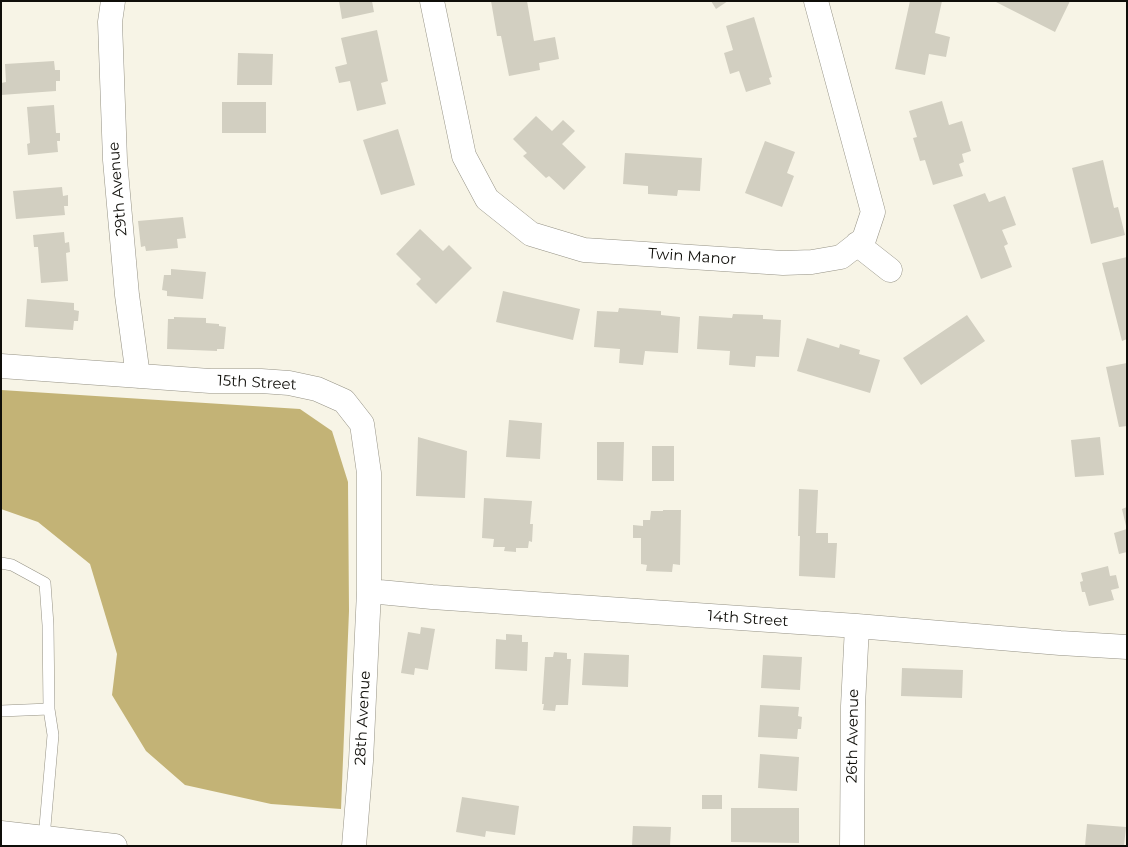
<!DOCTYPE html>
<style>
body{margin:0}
#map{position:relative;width:1128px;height:847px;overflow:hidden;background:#f7f4e6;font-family:Montserrat,sans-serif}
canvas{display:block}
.frame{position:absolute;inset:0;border:2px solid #0f0e09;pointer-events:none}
</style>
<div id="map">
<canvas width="1128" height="847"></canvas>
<div class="frame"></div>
</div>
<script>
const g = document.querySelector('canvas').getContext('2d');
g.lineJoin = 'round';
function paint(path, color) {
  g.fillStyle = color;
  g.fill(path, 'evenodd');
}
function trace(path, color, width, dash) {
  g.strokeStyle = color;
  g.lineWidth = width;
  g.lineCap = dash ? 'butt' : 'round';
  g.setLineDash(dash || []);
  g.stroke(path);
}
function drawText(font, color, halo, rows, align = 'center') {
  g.font = font + ' Montserrat,sans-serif';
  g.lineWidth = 4.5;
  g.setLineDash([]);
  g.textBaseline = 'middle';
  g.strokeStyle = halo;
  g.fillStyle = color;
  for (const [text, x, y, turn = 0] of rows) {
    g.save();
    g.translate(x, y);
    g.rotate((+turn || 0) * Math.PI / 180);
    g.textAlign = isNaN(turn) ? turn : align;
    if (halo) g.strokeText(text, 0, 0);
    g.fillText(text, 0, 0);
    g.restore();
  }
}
const forest = new Path2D(`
 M1,390L300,409L332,431L348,482L349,611L341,809L271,804L185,785L146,751L112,695L117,654L90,564L38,522L1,509Z`);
const building = new Path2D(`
 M339,1H372L374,12L342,19Z
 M491,1H527L534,41L555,37L559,59L539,63L540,70L509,76L501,36H497Z
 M711,1H728L716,9Z
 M910,1H942L935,33L950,37L946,57L929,54L925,75L895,69Z
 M994,1H1070L1055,32Z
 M754,17L772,77L769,78L771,84L746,92L739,71L730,74L724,53L733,50L726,26Z
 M377,30L388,81L381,83L386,104L357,111L350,81L339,83L335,67L347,64L341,38Z
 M238,53L273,54L272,85H237Z
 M54,61L55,70H60V81H56V91L1,95V83L6,82L5,64Z
 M942,101L949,125L962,121L971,151L962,154L964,162L959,164L963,176L933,185L925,160L920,161L913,138L917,137L909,111Z
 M222,102H266V133H222Z
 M54,105L56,133H60V141H57L58,152L28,155L27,144L30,143L27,107Z
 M536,116L552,131L563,120L575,131L562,144L586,167L564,190L549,176L546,178L523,156L527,153L513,139Z
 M398,129L415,185L381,195L363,140Z
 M765,141L795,152L787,173L794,176L782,207L745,193Z
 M625,153L702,158L700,191L678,190L677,196L648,194V186L623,184Z
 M1103,160L1114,208L1118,207L1125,235L1091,244L1072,168Z
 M62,187L63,196L68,195V206H64L65,215L16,219L13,191Z
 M985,193L989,202L1005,196L1016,225L1002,230L1008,244L1004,246L1012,267L981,279L953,205Z
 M183,217L186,238L177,239L178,248L146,251L145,246L141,247L138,221Z
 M420,229L443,251L449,245L472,268L436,304L416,284L421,279L396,254Z
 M64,232L65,243L69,242L70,252L66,253L68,281L41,283L38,247H34L33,235Z
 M1127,257V339L1122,341L1102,263Z
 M171,269L206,272L203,299L167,296V291L162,290L164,275H171Z
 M503,291L580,309L573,340L496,322Z
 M27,299L74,303V310L79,311L78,321H74L73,330L25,327Z
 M619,308L661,311V315L680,317L678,353L645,351L643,365L619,363L620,349L594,347L597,311L618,312Z
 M733,314L763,315V319L781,320L779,357L756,356L755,367L729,365L730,351L697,349L699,316L732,318Z
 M967,315L985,341L921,385L903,358Z
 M174,317L206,318V323L219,324V326L226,327L224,349H217V351L167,349L168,319H174Z
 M807,338L839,348L840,344L860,350L859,354L880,360L870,393L797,371Z
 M1127,363V426L1119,427L1106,367Z
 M509,420L542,423L540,459L506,457Z
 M418,437L467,451L465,498L416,496Z
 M1100,437L1104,475L1075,477L1071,440Z
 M597,442H624L623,481L597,480Z
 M652,446H674V481H652Z
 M799,489L818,490L816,533H828V543H837L835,578L799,576L800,536H798Z
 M484,498L532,501L530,524H533L532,542L529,541L528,548H516V552L504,551L505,547H493L494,539L482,538Z
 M1127,507V526H1126L1122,509Z
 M663,510H681L680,565L673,564L672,572L646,571L647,565L641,564V538H633V525L643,526V520H650L651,511H663Z
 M1127,529V552L1119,554L1114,533Z
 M1108,566L1110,576L1116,575L1119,588L1111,590L1114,600L1089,606L1085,592H1082L1080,582L1083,581L1081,573Z
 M421,627L435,629L428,670L415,668L414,675L401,673L408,632L420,634Z
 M506,634L522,635V642H528L527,671L495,669L496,639L506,640Z
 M554,652L567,653V659H571L568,705H556L555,711L543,710L544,704H542L545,657H553Z
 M584,653L629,655L628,687L582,685Z
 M763,655L802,657L800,690L761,688Z
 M902,668L963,670L962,698L901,696Z
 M760,705L799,707L798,716L802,717L801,729H798L797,739L758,737Z
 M760,754L799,757L797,791L758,788Z
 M702,795H722V809H702Z
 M462,797L519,806L515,835L486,831L485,837L456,832Z
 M731,808H799V843L731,842Z
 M1087,824L1126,827L1124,846H1085Z
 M633,826L671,827L670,846H632Z`);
const service = new Path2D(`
 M1,563L12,565L45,583L48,625L49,709
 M1,711L49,709L53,735L44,838`);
const minor = new Path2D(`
 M113,1L110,22L115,160L127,295L138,376
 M432,1L464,156L487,199L531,234L584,250L783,263L812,262L841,257L864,239L873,212L816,1
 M857,244L890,270
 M1,366L210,381H261L289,383L317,389L344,401L362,424L369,473V591L361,761L354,846
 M369,591L432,597L857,626L1060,643L1127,647
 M1,833L115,846
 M852,846L853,706L857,626`);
const streetNames = [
 ["29th Avenue",118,189,-95],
 ["Twin Manor",692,257,4],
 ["15th Street",257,383,3],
 ["14th Street",748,619,4],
 ["28th Avenue",363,718,-87],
 ["26th Avenue",853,736,-89]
];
paint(forest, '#c3b376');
paint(building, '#d2cfc1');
trace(service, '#959285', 12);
trace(minor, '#959285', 25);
trace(service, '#fff', 11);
trace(minor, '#fff', 24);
drawText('15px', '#0f0e09', '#fff', streetNames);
</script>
